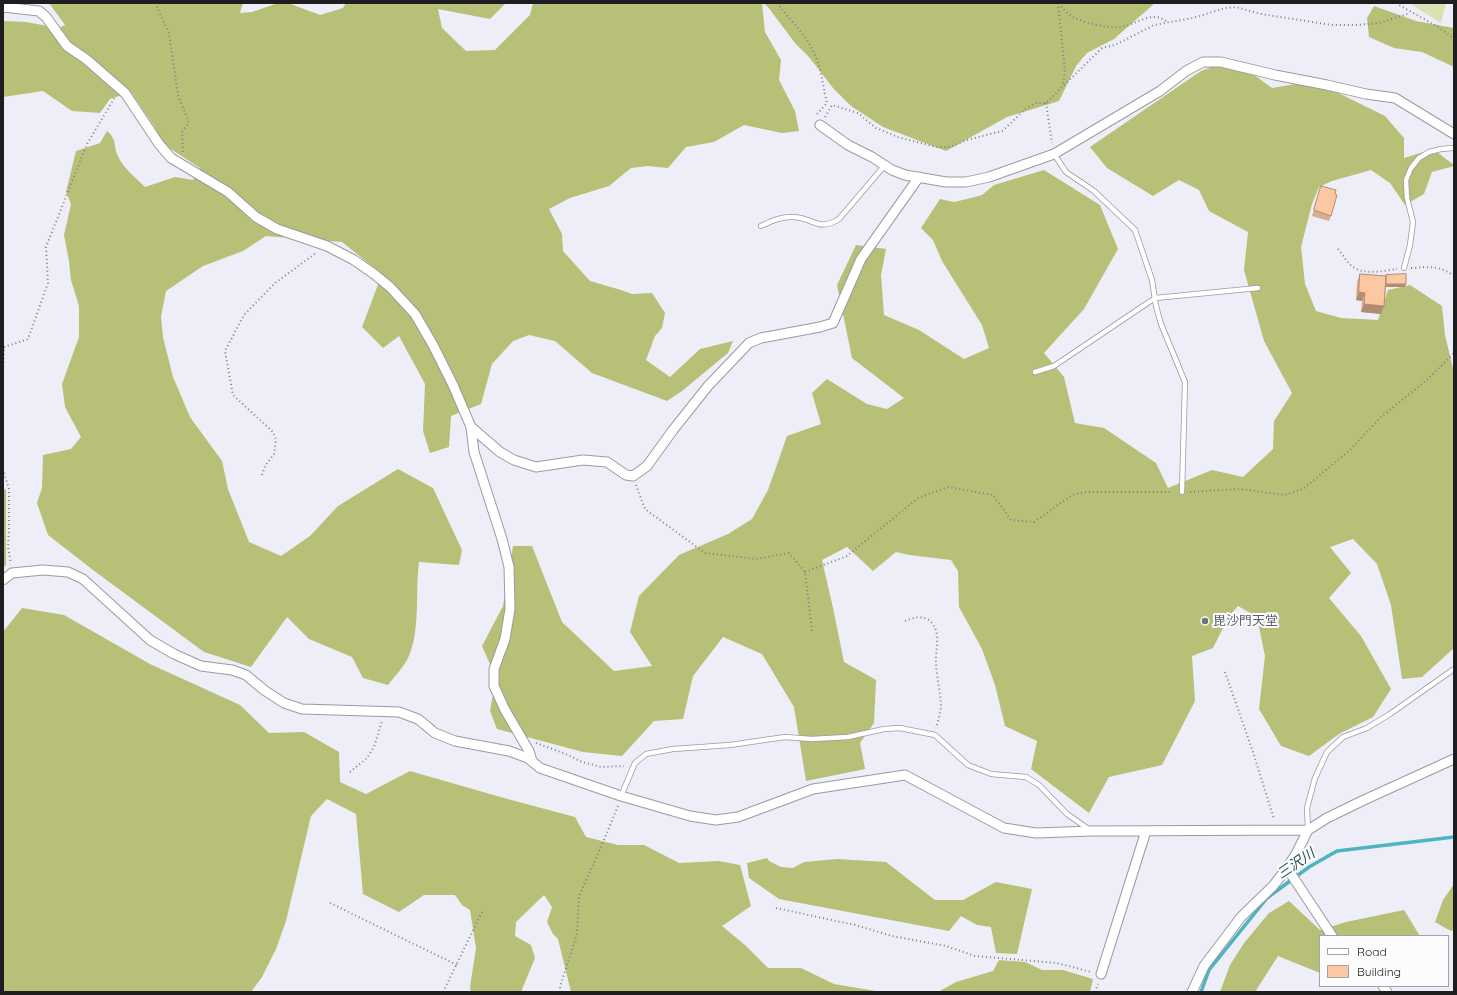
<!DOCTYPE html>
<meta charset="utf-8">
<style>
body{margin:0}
#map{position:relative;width:1457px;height:995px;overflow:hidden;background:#eeeef8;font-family:Quicksand,sans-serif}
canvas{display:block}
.frame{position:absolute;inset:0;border:4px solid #1e1e21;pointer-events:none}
.legend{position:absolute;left:1319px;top:935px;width:130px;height:52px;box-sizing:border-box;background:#fcfcfe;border:1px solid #a3a3a6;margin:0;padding:5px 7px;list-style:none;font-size:12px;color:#1e1e21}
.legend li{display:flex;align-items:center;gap:8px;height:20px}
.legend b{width:20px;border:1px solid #a3a3a6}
</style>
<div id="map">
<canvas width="1457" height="995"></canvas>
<div class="frame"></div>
<ul class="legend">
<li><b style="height:5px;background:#fff"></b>Road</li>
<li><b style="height:11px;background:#fcc8a4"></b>Building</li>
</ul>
</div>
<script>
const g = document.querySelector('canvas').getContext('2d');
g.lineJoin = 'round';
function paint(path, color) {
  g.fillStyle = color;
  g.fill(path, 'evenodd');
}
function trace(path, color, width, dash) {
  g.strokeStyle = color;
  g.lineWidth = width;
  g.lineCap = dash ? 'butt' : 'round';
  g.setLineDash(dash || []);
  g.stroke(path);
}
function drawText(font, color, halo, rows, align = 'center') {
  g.font = font + ' Quicksand,"Noto Sans JP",sans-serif';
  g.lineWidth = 4;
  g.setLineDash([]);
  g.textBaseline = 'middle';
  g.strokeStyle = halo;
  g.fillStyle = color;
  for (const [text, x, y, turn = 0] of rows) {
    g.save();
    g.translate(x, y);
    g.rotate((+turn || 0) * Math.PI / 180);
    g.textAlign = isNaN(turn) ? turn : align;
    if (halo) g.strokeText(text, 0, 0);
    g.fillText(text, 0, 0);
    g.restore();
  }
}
const green = new Path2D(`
 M1409,3H1446L1441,23Z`);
const forest = new Path2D(`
 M49,3H243L240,13L252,12L278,3H288L320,15L343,8L346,3H506L490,19L438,9L442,28L466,51L495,50L530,15L533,3H762L765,32L781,60L779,80L795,111L799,131L782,133L744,125L714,142L686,147L668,168L648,166L631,168L609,186L570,198L549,209L562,234L563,251L590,281L621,290L632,294L652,293L665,313L662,328L655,336L646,360L670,377L700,349L733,341L728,353L682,391L667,401L592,373L555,341L529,335L513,341L492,364L481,404L451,416L449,447L430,453L423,431L425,384L399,336L383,348L362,327L382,274L342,242L266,236L243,251L203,266L166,291L161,317L163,337L173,377L190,417L222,461L228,489L249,542L281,556L310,536L338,506L398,469L433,488L462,550L459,565L419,562C415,591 421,634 407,660C402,669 394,677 388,685L363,678L352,657L309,639L287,617L251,667L204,652L93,570L48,535L37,503L42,488L43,455L71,449L81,437L65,407L62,384L79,337V306L71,280L69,261L64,235L71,204L66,192L76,151L100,143L107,131C117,139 113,146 118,156C122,167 137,179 145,187L175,177L193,180L200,168L163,144L154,126L131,92L110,99L100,113L72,111L43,91L3,97V21L26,22L59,28L65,25Z
 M763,3H1155L1114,39L1087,53L1076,66L1059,101L1007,117L946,151L883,127L851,106L833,88L809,57L795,43L768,7Z
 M1374,6L1416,21L1454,28V67L1422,52L1394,48L1369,37L1367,18Z
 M1232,59L1272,88L1314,81L1385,116L1404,138V158L1433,149L1454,165V166L1432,172L1424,194L1405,205L1390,183L1371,170L1332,181L1319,187L1312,204L1301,247L1305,284L1316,311L1341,318L1378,320L1388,290L1410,285L1442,306L1445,335L1454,373V648L1422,677L1402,679L1391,605L1377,564L1353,539L1330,547L1351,573L1329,598L1361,636L1391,689L1373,717L1339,734L1309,756L1281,746L1259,709L1265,656L1257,617L1238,606L1229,616L1213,648L1192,656L1195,701L1162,765L1109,777L1089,813L1031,769L1037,741L1005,726L995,685L982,649L959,607L958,571L951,560L909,555L896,552L873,571L847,547L822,560L833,608L844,662L876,680L874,723L860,743L865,769L806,781L794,707L762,654L723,637L693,676L683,719L654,721L622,756L583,752L497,729L490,711L496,678L482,646L503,606L513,546H532L562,622L614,671L652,666L630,632L639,596L679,555L728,534L752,519L768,490L787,436L821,424L812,393L827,379L867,404L887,409L904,398L852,358L837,285L856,245L886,249L881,275L884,315L919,330L964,359L989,348L982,325L942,261L933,240L921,228L940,199L954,202L971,198L982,195L994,185L1044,170L1100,205L1118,249L1084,309L1044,353L1064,377L1075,423L1104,428L1156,463L1168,488L1212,470L1243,477L1273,449L1274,421L1292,393L1264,341L1244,270L1248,232L1209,211L1199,190L1179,180L1153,196L1107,168L1090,147L1201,71Z
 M3,488L6,490V565L3,568Z
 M22,608L64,615L150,664L240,705L269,733L304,732L339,752L340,782L366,794L410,771L504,798L575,817L586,837L618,845H644L679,863L719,861L740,865L751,906L722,926L745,945L768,968H801L834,984L882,992H571L558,939L553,934L547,922L552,907L544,895L516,922L515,936L531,945L535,958L521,992H471L470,987L476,948L470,910L462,905L455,895H424L399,912L363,894L356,814L327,799L311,816L286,921L276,949L262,977L251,992H3V632Z
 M767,858L769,861L781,867L793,868L804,862L837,859L886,862L935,900H963L996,882L1032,889L1017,954L996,953L991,927L977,925L961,916L949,931L779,899L749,878L747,863Z
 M1454,884V931L1449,930L1435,922L1443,900Z
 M1289,901L1320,930L1346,922L1404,910L1420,936H1320V973L1278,956L1255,992H1220L1230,965L1244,943L1269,913Z
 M999,960L1025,962L1042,970H1063L1093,979L1090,992H938L956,982L993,971Z`);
const stream = new Path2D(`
 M1201,992L1209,970L1267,898L1309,867L1337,851L1454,837`);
const path = new Path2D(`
 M155,3L169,33L178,95L189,123L182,132L183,154
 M777,3C790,20 807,36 815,55C822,71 823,87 827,103L817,114V116
 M1058,3L1065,72L1063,84
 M1059,3C1063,9 1068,15 1075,18C1086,23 1109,29 1121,27C1136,25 1152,9 1167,22
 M1396,3C1415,15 1437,24 1454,39
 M1046,103L1052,143
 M825,117L832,105L858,113L876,128L898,137L936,147H950L967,140L1002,131L1011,123L1025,109L1036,103H1046L1102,48L1115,45L1154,25L1193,18L1225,8L1236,7L1261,14L1332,25H1358L1379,23L1410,13
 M1338,249C1343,255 1347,263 1353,267C1364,275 1384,271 1397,269
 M1411,268C1429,267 1439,265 1454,276
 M3,375L4,347L28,339L48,283L46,247L87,144L115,97
 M3,469L9,489V530L8,547L11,564
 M262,475L265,466L274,454L276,440L273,432L233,395L225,351L244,315L275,283L316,253
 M636,485L645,509L705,553L756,559L789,553L805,572L812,631
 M1190,492L1240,489L1285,495L1303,489L1349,451L1381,417L1428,379L1454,353
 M805,572L847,556L918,498L948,487L993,495L1011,520L1034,522L1072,495L1085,492H1173
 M905,621C913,618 923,614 931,622C942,634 935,650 936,664C937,677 940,691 941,704C941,712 938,721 936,728
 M1225,672L1252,749L1274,819
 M536,743L566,754L582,762L601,767L624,766
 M350,772L367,758L374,747L382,721
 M330,903L457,965
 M776,908L855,925L892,936L946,946L975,956L1057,963L1091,972
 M443,992L483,910
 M561,992L560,987L577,934L579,896L601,847L618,806
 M1095,992L1098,984`);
const service = new Path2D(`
 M1054,154L1066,172L1094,191L1135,230L1152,280L1156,306L1161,324L1185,382L1182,492
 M761,226C772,221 782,216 794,217C814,218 818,232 839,219L885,165
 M1404,268L1410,245L1413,222L1407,198L1406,180L1411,168L1419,158L1429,152L1441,149L1454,148
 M1035,372L1054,366L1155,298L1258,288
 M621,796L635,763L646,754L673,749L730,745L785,737L812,739L848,737L884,729L900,728L935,735L968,765L991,774L1026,777L1039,785L1067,814L1090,830
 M1308,830L1307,808L1315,778L1327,752L1343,737L1367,728L1390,714L1454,669`);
const minor = new Path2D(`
 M3,7L39,11L46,17L67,46L86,59L125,93L159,144L171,158L228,192L256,217L277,229L327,246L354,260L374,274L390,287L415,314L433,345L453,385L471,427L474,452L502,539L509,567L510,609L505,639L494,669V686L505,710L529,751L532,761
 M820,125L848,145L872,157L892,170L905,175L946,182H966L989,177L1054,154L1160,91L1186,71L1203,62H1221L1275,75L1327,85L1366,94L1395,98L1454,134
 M471,427L500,452L514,460L536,467L583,460L607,462L626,475L633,476L647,466L673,430L708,386L749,343L761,338L820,327L833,323L861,259L919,177
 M3,580L12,573L43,570L68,572L83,579L150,640L174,654L201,666L232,670L246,675L264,690L284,703L302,709L399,712L418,719L435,733L455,741L509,751L528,758L540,768L621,796L690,816L716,820L738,817L813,789L905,775L1004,828L1036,833L1092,831L1308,830
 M1287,868L1332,936
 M1101,974L1146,831
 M1383,986L1387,992
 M1192,992L1204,966L1241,917L1273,886L1287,868L1296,854L1308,830L1327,818L1364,800L1454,759`);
const wall = new Path2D(`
 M1321,186L1335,194L1331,216L1329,221L1312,216Z
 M1360,274L1386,276L1405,287H1386L1384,306L1381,314L1361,312L1362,301L1356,300L1357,282Z`);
const shadedWall = new Path2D(`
 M1386,284H1406L1405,287H1386Z
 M1359,292L1365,293L1362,301L1356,300Z
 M1364,304L1384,306L1381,314L1361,312Z`);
const building = new Path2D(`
 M1321,186L1336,190L1335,194L1337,195L1331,216L1314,210Z
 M1360,274L1386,276L1384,306L1364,304L1365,293L1359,292Z
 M1406,274V284H1386V275Z`);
const markers = [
 [1205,621,4,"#6b7280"]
];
const worshipNames = [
 ["毘沙門天堂",1213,621]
];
const waterNames = [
 ["三沢川",1296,864,-34]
];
paint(green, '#dbe1b3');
paint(forest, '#b8bf77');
trace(stream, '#4eb4c0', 3.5);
trace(service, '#9a9aa4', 6);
trace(minor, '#9a9aa4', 11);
trace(path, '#7f7f85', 2, [1, 3]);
trace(service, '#fff', 4.5);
trace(minor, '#fff', 9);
paint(wall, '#d9ac8d');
paint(shadedWall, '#b08c73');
paint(building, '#fcc8a4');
trace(building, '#b08c73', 1);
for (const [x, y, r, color] of markers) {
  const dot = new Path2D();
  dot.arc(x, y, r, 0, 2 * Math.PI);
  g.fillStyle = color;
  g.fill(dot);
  trace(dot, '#fcfcfe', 1.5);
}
drawText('13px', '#5b616d', '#fcfcfe', worshipNames, 'left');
drawText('italic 14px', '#265359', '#fcfcfe', waterNames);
</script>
